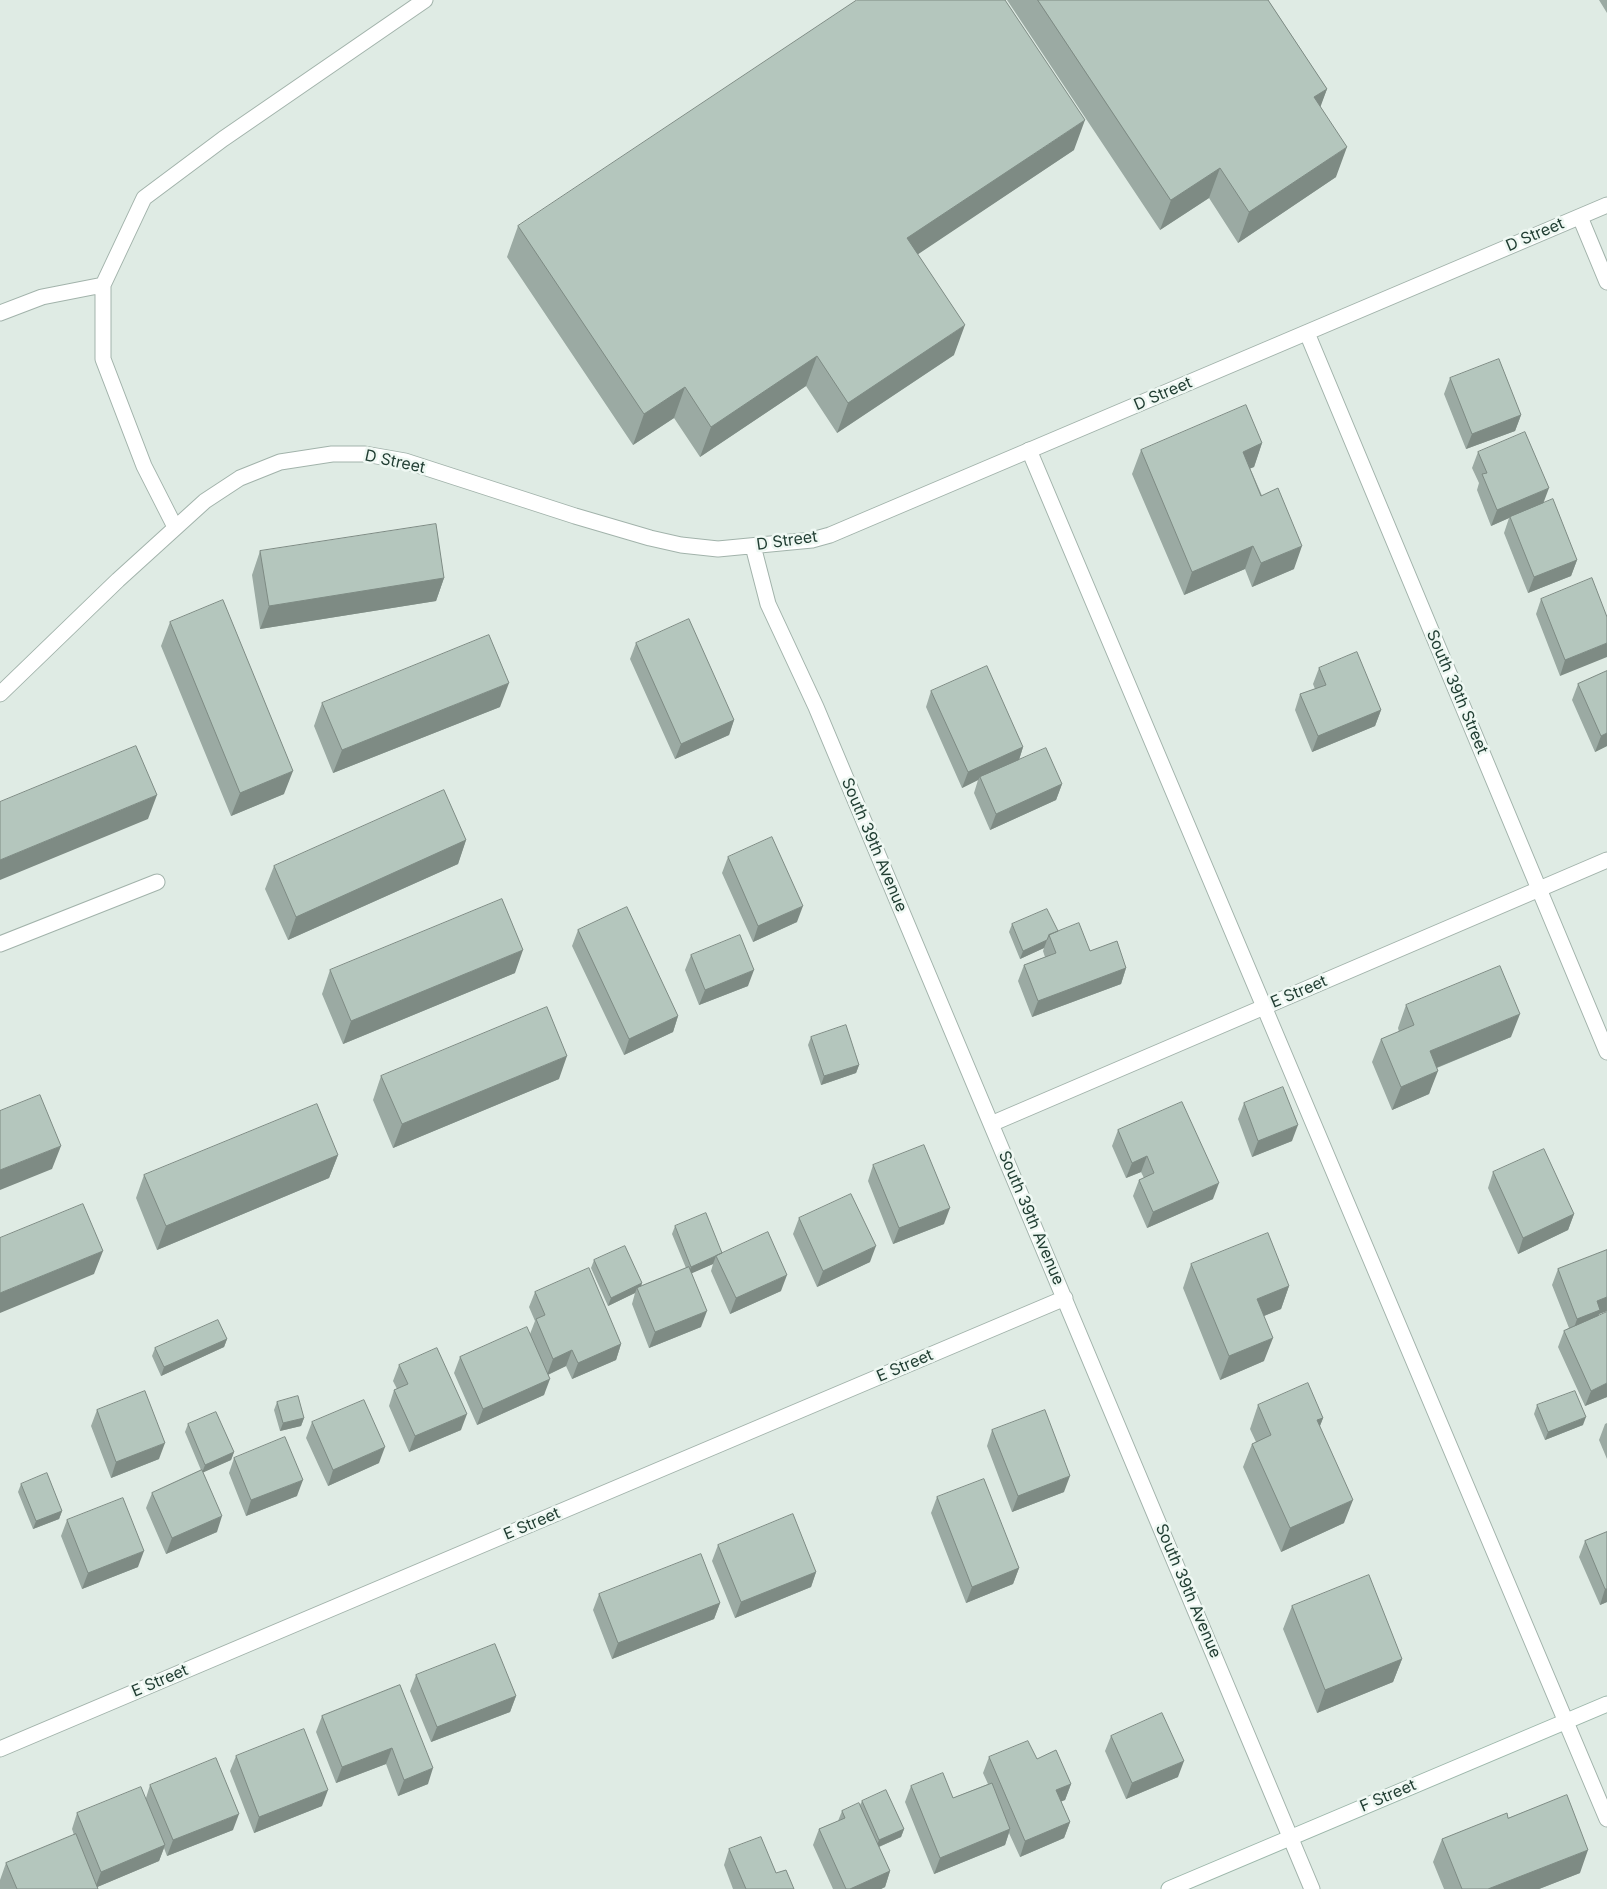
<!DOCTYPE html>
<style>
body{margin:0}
canvas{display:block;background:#dfebe4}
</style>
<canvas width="1607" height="1889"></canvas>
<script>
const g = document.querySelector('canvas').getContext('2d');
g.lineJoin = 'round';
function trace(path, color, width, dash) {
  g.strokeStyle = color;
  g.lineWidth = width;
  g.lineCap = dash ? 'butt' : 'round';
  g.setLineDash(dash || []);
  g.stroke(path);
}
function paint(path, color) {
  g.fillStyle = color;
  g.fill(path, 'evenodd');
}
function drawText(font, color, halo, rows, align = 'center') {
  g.font = font + ' Inter,sans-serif';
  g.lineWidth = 5;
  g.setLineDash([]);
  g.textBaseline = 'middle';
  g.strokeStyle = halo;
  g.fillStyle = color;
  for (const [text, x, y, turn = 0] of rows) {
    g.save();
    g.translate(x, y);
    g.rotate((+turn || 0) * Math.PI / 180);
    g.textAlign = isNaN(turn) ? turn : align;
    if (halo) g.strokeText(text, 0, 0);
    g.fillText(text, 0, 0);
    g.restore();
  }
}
const lane = new Path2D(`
 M1580,217L1607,282
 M0,313L42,297L103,285
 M1029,450L1607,1819
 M175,527L144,466L103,359V285L144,198L223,139L425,0
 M0,944L157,882`);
const street = new Path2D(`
 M1307,333L1607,1052
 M753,546L768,604L816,707L1312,1889
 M0,694L118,580L205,501L240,478L280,462L332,454H365L405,461L575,516L650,538L681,545L718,549L812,540L830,535L1607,205
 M991,1124L1607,860
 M0,1749L1065,1298`);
const secondary = new Path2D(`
 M1169,1889L1607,1704`);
const wall = new Path2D(`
 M1007,0H1268L1327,89L1320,106L1336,177L1238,243L1209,198L1160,230Z
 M1599,0H1607V13Z
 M1074,150L917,254L954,355L837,433L806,386L700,457L674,418L633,445L507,257L518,226Z
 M1450,378L1521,415L1515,431L1466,449L1444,394Z
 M1262,443L1254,467L1250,468L1294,569L1252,587L1245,569L1184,595L1132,474L1141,450Z
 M1478,452L1543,503L1577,560L1571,576L1528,593L1504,533L1509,518L1491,526L1477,490L1479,483L1472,468Z
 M260,551L444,578L436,601L260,629L252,575Z
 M1541,599L1607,617L1560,676L1536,614Z
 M170,622L284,794L231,816L161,646Z
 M636,643L734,720L729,735L675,759L630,659Z
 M1319,668L1381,710L1375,726L1312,752L1295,710L1300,694L1315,689L1313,684Z
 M1607,671V746L1595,752L1572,700L1578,684Z
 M931,691L1023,747L1019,760L1062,784L1056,800L990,830L974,793L978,780L962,788L926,707Z
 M322,703L500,707L333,773L314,726Z
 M466,840L458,864L288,940L265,889L274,866Z
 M728,857L797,922L753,942L722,873Z
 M1012,924L1058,931L1090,951L1126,968L1121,984L1032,1017L1018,981L1024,965L1045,957L1043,951L1044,948L1020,959L1009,932Z
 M578,930L678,1016L673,1032L624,1055L572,946Z
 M691,955L748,986L699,1005L685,970Z
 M330,970L515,973L343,1044L322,994Z
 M1406,1005L1511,1037L1437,1068L1429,1094L1392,1110L1372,1062L1381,1039L1399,1032L1398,1028Z
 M811,1037L859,1065L856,1073L821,1085L808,1045Z
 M381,1076L559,1079L393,1148L373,1100Z
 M1244,1103L1292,1141L1252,1157L1238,1119Z
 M1118,1130L1213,1199L1147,1228L1133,1196L1139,1180L1144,1178L1141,1172L1126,1178L1112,1146Z
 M338,1155L329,1178L157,1250L136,1198L144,1175Z
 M873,1165L944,1224L893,1244L868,1181Z
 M1493,1172L1574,1214L1568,1230L1518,1254L1488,1188Z
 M799,1218L870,1262L817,1287L793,1234Z
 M675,1226L722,1253L781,1291L730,1314L711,1271L713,1264L691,1273L701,1327L649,1348L632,1304L635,1293L608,1306L591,1268L594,1260L642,1283L641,1286L686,1268L672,1234Z
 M1607,1250V1311L1599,1314L1598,1316L1607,1397L1585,1406L1558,1347L1564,1331L1569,1328L1552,1285L1558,1269Z
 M1191,1264L1289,1286L1281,1309L1264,1316V1361L1220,1380L1183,1288Z
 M535,1292L621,1344L616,1360L572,1379L566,1366L548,1375L544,1395L477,1425L454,1373L460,1357L530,1334L535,1321L529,1307Z
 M227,1339L224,1347L161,1376L152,1356L155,1348Z
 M399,1365L461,1430L409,1452L389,1406L394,1390L397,1389L393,1381Z
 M277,1402L304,1418L301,1426L280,1431L274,1410Z
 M1258,1405L1323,1418L1320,1426L1344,1523L1281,1552L1243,1467L1252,1444L1256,1442L1250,1429Z
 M1537,1405L1583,1425L1545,1440L1534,1414Z
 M97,1410L159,1459L111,1478L91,1426Z
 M312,1422L379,1463L328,1486L306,1438Z
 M1607,1423V1459L1599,1440L1605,1424Z
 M188,1424L234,1452L231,1460L203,1472L217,1532L166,1554L146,1508L152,1493L201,1470L185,1432Z
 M992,1430L1064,1492L1012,1512L987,1446Z
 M234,1458L297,1496L246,1516L229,1473Z
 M21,1484L62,1511L59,1519L33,1529L18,1492Z
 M937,1497L1019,1568L1013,1584L966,1603L931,1513Z
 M67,1520L138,1567L82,1589L61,1536Z
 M1607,1532V1602L1600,1605L1579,1557L1585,1541Z
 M718,1545L816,1572L811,1587L735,1618L712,1561Z
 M599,1594L720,1603L714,1619L612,1659L593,1610Z
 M1292,1606L1402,1659L1393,1682L1317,1713L1283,1629Z
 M416,1675L516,1696L510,1712L431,1742L410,1691Z
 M400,1685L428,1784L398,1796L386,1764L336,1783L316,1732L322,1716Z
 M1111,1736L1178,1777L1126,1799L1105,1751Z
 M236,1756L322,1806L254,1833L230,1771Z
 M989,1757L1037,1759L1071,1784L1065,1800L1061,1801L1070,1822L1064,1838L1020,1857L1009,1833L1005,1845L934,1874L905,1802L911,1786L953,1798L988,1784L983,1773Z
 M150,1785L233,1830L167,1856L164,1848L159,1861L97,1887L98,1889H0V1880L6,1863L74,1835L72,1829L77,1813L146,1798Z
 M862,1801L904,1829L901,1837L879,1847L890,1871L885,1887L881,1889H833L813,1845L819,1829L838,1821L842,1811L860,1805Z
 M1508,1818L1580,1873L1539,1889H1444L1433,1862L1442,1839Z
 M729,1849L776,1873L794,1889H733L724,1865Z`);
const shadedWall = new Path2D(`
 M1327,89L1316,119L1314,97Z
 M1085,120L1074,150L896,269L907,238Z
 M1347,147L1336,177L1238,243L1249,212Z
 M1220,168L1209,198L1160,230L1171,200Z
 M965,325L954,355L837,433L848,403Z
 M817,356L806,386L700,457L711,427Z
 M685,387L674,418L633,445L644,414Z
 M1521,415L1515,431L1466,449L1472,434Z
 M1262,443L1254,467L1234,475L1243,452Z
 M1549,488L1543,504L1510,517L1509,518L1491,526L1497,510Z
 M1253,546L1245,569L1184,595L1192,572Z
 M1302,546L1294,569L1252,587L1261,563Z
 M1577,560L1571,576L1528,593L1534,577Z
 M444,578L436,601L260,629L269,606Z
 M1607,643V657L1560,676L1565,660Z
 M509,683L500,707L333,773L342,750Z
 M1381,710L1375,726L1312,752L1318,736Z
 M734,720L729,735L675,759L681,744Z
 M1607,733V746L1595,752L1601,736Z
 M1023,747L1018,763L980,777L978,780L962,788L968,772Z
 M293,771L284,794L231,816L240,793Z
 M1062,784L1056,800L990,830L996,814Z
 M157,795L148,819L0,880V860Z
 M466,840L458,864L288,940L296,917Z
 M803,906L797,922L753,942L758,926Z
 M1047,940L1044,948L1020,959L1023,951Z
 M523,950L515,973L343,1044L351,1021Z
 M1126,968L1121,984L1032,1017L1038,1001Z
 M754,970L748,986L699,1005L705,990Z
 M1520,1014L1511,1037L1421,1074L1430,1051Z
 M678,1016L673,1032L624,1055L629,1039Z
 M567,1056L559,1079L393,1148L402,1124Z
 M859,1065L856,1073L821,1085L824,1076Z
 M1438,1071L1429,1094L1392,1110L1401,1087Z
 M1298,1125L1292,1141L1252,1157L1258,1141Z
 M61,1146L52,1169L0,1190V1170Z
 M338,1155L329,1178L157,1250L166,1226Z
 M1147,1156L1141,1172L1126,1178L1132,1163Z
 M1219,1183L1213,1199L1147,1228L1153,1212Z
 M950,1208L944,1224L893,1244L899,1228Z
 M1574,1214L1568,1230L1518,1254L1523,1238Z
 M876,1246L870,1262L817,1287L823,1271Z
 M103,1251L94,1274L0,1313V1293Z
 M716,1256L713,1264L688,1275L691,1267Z
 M787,1275L781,1291L730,1314L736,1298Z
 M642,1283L639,1292L637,1288L635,1293L608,1306L611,1298Z
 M1289,1286L1281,1309L1249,1322L1257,1299Z
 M1607,1297V1311L1599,1314L1595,1325L1572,1334L1577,1319L1597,1301Z
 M707,1311L701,1327L649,1348L655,1332Z
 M1273,1338L1264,1361L1220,1380L1229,1356Z
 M227,1339L224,1347L161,1376L164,1367Z
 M621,1344L616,1360L572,1379L578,1363Z
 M572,1350L566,1366L547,1375L553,1359Z
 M550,1379L544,1395L477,1425L483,1409Z
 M1607,1383V1397L1585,1406L1591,1391Z
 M467,1414L461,1430L409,1452L415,1436Z
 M1586,1417L1583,1425L1545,1440L1548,1432Z
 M304,1418L301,1426L280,1431L283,1423Z
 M1323,1418L1314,1441L1317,1420Z
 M165,1443L159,1459L111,1478L116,1462Z
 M385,1447L379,1463L328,1486L333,1470Z
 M234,1452L231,1460L202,1473L205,1465Z
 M1070,1476L1064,1492L1012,1512L1018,1496Z
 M303,1480L297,1496L246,1516L251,1500Z
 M1353,1500L1344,1523L1281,1552L1290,1528Z
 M62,1511L59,1519L33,1529L36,1521Z
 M222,1516L217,1532L166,1554L172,1538Z
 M144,1551L138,1567L82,1589L88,1573Z
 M1019,1568L1013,1584L966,1603L972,1587Z
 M816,1572L811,1587L735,1618L741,1602Z
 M1605,1589H1607V1602L1600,1605Z
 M720,1603L714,1619L612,1659L618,1643Z
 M1402,1659L1393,1682L1317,1713L1325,1690Z
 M516,1696L510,1712L431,1742L437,1727Z
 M392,1748L386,1764L336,1783L342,1767Z
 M1184,1761L1178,1777L1126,1799L1132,1783Z
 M433,1768L428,1784L398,1796L404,1780Z
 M1071,1784L1065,1800L1050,1806L1056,1790Z
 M328,1790L322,1806L254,1833L259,1817Z
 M239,1814L233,1830L167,1856L173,1840Z
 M1070,1822L1064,1838L1020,1857L1025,1841Z
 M904,1829L901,1837L876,1848L879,1840Z
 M1010,1829L1005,1845L934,1874L940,1858Z
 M165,1845L159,1861L95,1888L101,1872Z
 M1588,1850L1580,1873L1539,1889H1488Z
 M890,1871L885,1887L881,1889H850Z`);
const building = new Path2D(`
 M857,0H1005L1085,120L907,238L965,325L848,403L817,356L711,427L685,387L644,414L518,226Z
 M1038,0H1268L1327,89L1314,97L1347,147L1249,212L1220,168L1171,200Z
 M1499,359L1521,415L1472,434L1450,378Z
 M1246,405L1262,443L1243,452L1261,496L1278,488L1302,546L1261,563L1253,546L1192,572L1141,450Z
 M1525,432L1549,488L1497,510L1482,474L1487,473L1478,452Z
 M1553,499L1577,560L1534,577L1510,517Z
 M436,524L444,578L269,606L260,551Z
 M1592,578L1607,617V643L1565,660L1541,599Z
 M223,600L293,771L240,793L170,622Z
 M689,619L734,720L681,744L636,643Z
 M489,635L509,683L342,750L322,703Z
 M1357,652L1381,710L1318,736L1300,694L1326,685L1319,668Z
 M987,666L1023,747L968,772L931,691Z
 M1607,671V733L1601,736L1578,684Z
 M136,746L157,795L0,860V802Z
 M1046,748L1062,784L996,814L980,777Z
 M444,790L466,840L296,917L274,866Z
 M772,837L803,906L758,926L728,857Z
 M502,899L523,950L351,1021L330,970Z
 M627,907L678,1016L629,1039L578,930Z
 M1047,909L1058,931L1049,935L1047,940L1023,951L1012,924Z
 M1079,923L1090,951L1117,941L1126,968L1038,1001L1024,965L1056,953L1049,935Z
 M740,935L754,970L705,990L691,955Z
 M1500,966L1520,1014L1430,1051L1438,1071L1401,1087L1381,1039L1414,1025L1406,1005Z
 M547,1007L567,1056L402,1124L381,1076Z
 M846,1025L859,1065L824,1076L811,1037Z
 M1283,1087L1298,1125L1258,1141L1244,1103Z
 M40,1095L61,1146L0,1170V1111Z
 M1182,1102L1219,1183L1153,1212L1139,1180L1154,1173L1147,1156L1132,1163L1118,1130Z
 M317,1104L338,1155L166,1226L144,1175Z
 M924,1145L950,1208L899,1228L873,1165Z
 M1544,1149L1574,1214L1523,1238L1493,1172Z
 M851,1194L876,1246L823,1271L799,1218Z
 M83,1204L103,1251L0,1293V1238Z
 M706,1213L722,1253L691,1267L675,1226Z
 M768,1232L787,1275L736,1298L716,1256Z
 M1268,1233L1289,1286L1257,1299L1273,1338L1229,1356L1191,1264Z
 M625,1246L642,1283L611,1298L594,1260Z
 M1607,1250V1297L1597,1301L1600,1310L1577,1319L1558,1269Z
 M689,1267L707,1311L655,1332L637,1288Z
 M589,1268L621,1344L578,1363L572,1350L553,1359L536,1319L545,1315L535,1292Z
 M1607,1312V1383L1591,1391L1564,1331Z
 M218,1320L227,1339L164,1367L155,1348Z
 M527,1327L550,1379L483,1409L460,1357Z
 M437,1348L467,1414L415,1436L394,1390L408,1384L399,1365Z
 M1308,1383L1323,1418L1317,1420L1353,1500L1290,1528L1252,1444L1271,1435L1258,1405Z
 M145,1391L165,1443L116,1462L97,1410Z
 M1575,1391L1586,1417L1548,1432L1537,1405Z
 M298,1396L304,1418L283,1423L277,1402Z
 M364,1400L385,1447L333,1470L312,1422Z
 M1045,1410L1070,1476L1018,1496L992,1430Z
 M216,1412L234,1452L205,1465L188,1424Z
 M285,1437L303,1480L251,1500L234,1458Z
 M202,1470L222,1516L172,1538L152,1493Z
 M47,1473L62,1511L36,1521L21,1484Z
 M984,1479L1019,1568L972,1587L937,1497Z
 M123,1498L144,1551L88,1573L67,1520Z
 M793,1514L816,1572L741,1602L718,1545Z
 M1607,1532V1589H1605L1585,1541Z
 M701,1554L720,1603L618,1643L599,1594Z
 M1369,1575L1402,1659L1325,1690L1292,1606Z
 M495,1644L516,1696L437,1727L416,1675Z
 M400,1685L433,1768L404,1780L392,1748L342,1767L322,1716Z
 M1162,1713L1184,1761L1132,1783L1111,1736Z
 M304,1729L328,1790L259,1817L236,1756Z
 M1028,1741L1037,1759L1056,1750L1071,1784L1056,1790L1070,1822L1025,1841L989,1757Z
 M216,1758L239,1814L173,1840L150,1785Z
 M943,1773L953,1798L992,1783L1010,1829L940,1858L911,1786Z
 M141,1787L165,1845L101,1872L77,1813Z
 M886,1790L904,1829L879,1840L862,1801Z
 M1567,1795L1588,1850L1488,1889H1462L1442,1839L1507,1813L1508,1818Z
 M859,1803L890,1871L850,1889H846L819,1829L845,1818L842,1811Z
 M76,1834L98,1889H17L6,1863Z
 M761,1837L776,1873L786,1870L794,1889H746L729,1849Z`);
const streetNames = [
 ["D Street",1535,235,-23],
 ["D Street",1163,394,-23],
 ["D Street",395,462,12],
 ["D Street",787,541,-8],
 ["South 39th Street",1457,692,67],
 ["South 39th Avenue",874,845,67],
 ["E Street",1299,992,-23],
 ["South 39th Avenue",1031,1218,67],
 ["E Street",905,1366,-23],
 ["E Street",532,1524,-23],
 ["South 39th Avenue",1188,1591,67],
 ["E Street",160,1681,-23],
 ["F Street",1388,1796,-23]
];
trace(lane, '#a2b3ab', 17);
trace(street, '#a2b3ab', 17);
trace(secondary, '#9db7ab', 17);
trace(lane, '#fff', 15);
trace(street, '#fff', 15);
trace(secondary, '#fff', 15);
paint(wall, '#9baaa3');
paint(shadedWall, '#7e8b84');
paint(building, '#b4c6bd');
trace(building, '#7e8b84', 1);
drawText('16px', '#1f3c31', '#eff8f3', streetNames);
</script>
